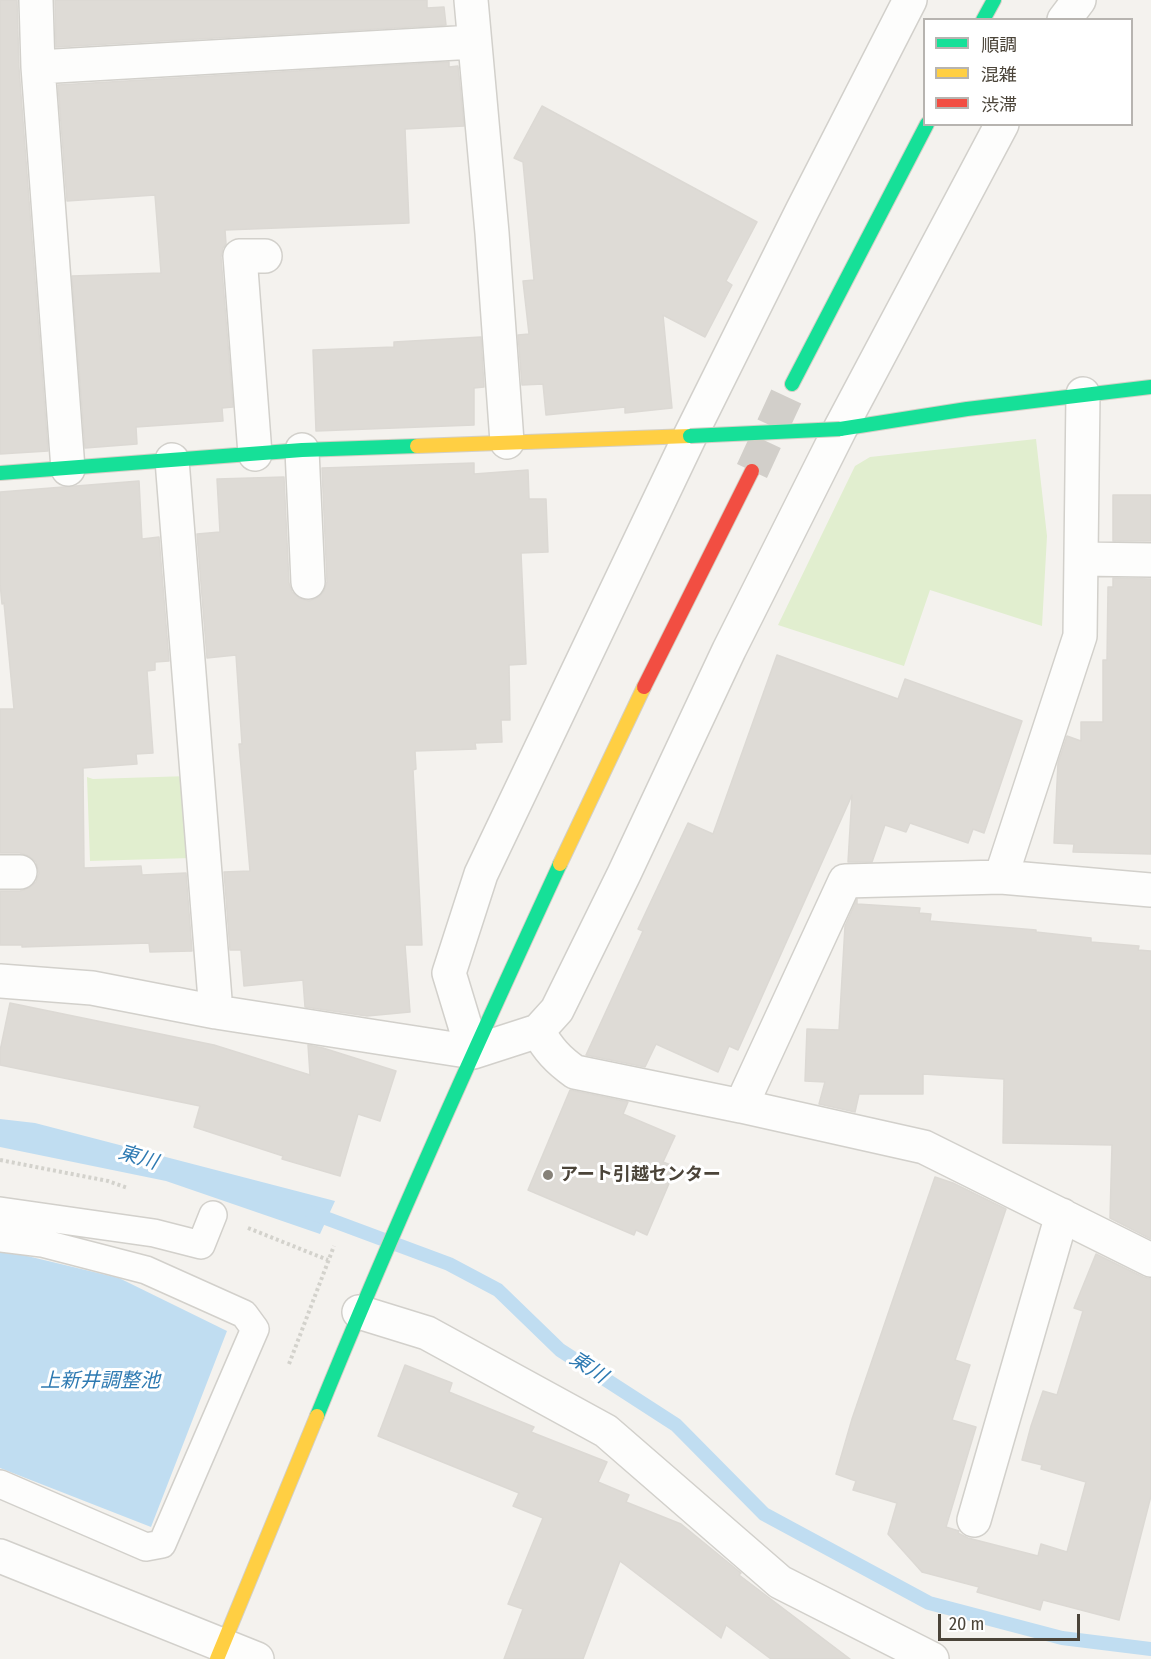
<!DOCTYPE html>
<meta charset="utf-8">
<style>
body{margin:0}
#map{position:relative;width:1151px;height:1659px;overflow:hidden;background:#f4f2ee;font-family:"Fira Sans Condensed","Noto Sans JP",sans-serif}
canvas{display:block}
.legend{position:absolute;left:923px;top:18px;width:210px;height:108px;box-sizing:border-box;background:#fff;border:2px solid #b7b4b0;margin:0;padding:8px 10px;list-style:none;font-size:18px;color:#4b4439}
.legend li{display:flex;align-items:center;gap:12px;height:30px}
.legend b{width:30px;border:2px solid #b7b4b0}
.scale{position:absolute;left:938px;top:1614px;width:142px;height:27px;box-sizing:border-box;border:3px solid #4b4439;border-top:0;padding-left:8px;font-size:18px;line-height:21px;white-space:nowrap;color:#4b4439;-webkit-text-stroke:4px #fff;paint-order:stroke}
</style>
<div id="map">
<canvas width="1151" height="1659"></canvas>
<ul class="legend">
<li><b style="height:8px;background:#16e098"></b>順調</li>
<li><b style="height:8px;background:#ffcf43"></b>混雑</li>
<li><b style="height:8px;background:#f24e42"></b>渋滞</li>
</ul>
<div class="scale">20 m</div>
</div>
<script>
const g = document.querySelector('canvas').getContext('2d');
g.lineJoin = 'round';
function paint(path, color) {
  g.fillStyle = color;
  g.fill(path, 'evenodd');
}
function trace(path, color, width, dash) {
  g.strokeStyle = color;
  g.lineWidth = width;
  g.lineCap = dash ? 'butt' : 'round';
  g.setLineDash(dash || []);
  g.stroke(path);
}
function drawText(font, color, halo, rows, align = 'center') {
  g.font = font + ' "Fira Sans Condensed","Noto Sans JP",sans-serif';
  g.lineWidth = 6;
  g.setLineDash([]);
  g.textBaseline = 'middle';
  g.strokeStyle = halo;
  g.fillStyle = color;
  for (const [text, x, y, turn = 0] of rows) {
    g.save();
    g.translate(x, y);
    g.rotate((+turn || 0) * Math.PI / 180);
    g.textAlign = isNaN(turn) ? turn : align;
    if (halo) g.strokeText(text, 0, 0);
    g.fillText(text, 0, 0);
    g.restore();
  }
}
const green = new Path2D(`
 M1036,439L1047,536L1042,626L930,590L904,666L778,625L855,466L870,457Z
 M189,776L191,858L90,861L87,777L93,779Z`);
const water = new Path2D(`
 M0,1119L35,1123L335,1201L320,1234L166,1181L0,1147Z
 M0,1252L23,1255L119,1278L227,1331L151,1527L0,1468Z`);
const stream = new Path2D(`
 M312,1213L449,1264L498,1290L560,1350L676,1425L764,1514L929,1603L1062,1638L1151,1649`);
const building = new Path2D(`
 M0,0H17L19,68L48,451L0,454Z
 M55,0H427V8L444,7L446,25L56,47Z
 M449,62V67L458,66L464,126L405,129L409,223L225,230L226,244L223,248L221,257L233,407L222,408L223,421L136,427L137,444L85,448L72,276L161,273L155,195L67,201L58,85Z
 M542,106L757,222L726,281L732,285L705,337L663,315L672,408L625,413V407L546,415L543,384L522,385L518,335L529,334L523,281L534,280L523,162L514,158Z
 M481,337L484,387L474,388V425L316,431L313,350L394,347V342Z
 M474,463V474L528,470L529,499H546L548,552L521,553L526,664L509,665L510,720H501L502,742L475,743L476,749L415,751L416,769L413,770L422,945H405L410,1012L367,1016L305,1007L303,980L244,986L241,950H230L224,872L250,871L239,744H242L236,655L207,658L197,534L220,532L217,479L284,477L289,583L292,592L299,598L309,601L319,597L324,591L327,582L322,468Z
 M139,481L142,539L159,537L169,661L155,662V670L147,671L153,753L136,754L137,764L83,768L84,868L141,866L142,875L186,873L192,951L150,952L149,943L22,947V945H0V891H20L29,888L36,882L39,873L36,862L29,856L20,853H0V709H14L4,603L2,604L0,583V492Z
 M1113,495H1151V541H1113Z
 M1113,578L1151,579V854L1073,852L1074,844L1054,843L1058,763L1067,736L1081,741V722H1103V660H1107L1108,587H1113Z
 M777,655L898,699L905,679L1022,721L984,833L973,829L968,843L910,823L906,832L885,825L872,862H848L852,795L738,1050L729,1046L718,1072L656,1044L645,1067L586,1055L643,931L638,929L688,823L713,834Z
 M857,899V904L920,908L919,913L931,914L930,921L1036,930V932L1091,938V942L1139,946L1138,950L1151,951V1239L1110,1218L1112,1145L1003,1143L1004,1079L923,1074V1094H859L855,1112L819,1104L825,1082L805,1081L807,1029L839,1030L845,926Z
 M10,1003L214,1045L310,1075L308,1045L323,1048L396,1071L380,1121L358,1114L340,1176L282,1159L283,1156L194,1127L200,1106L0,1065V1051Z
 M570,1090L628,1102L623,1114L675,1136L663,1162L676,1167L647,1235L636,1230L634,1235L528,1190Z
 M935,1177L953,1183L1006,1209L955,1360L970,1365L952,1420L976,1427L946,1527L959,1531L958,1533L968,1538L1038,1556L1041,1544L1067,1552L1086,1482L1041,1469L1042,1465L1022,1460L1031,1426L1043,1391L1057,1395L1083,1311L1074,1308L1096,1254L1143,1277L1151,1279V1496L1119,1620L1043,1600L1040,1610L977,1592L979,1587L922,1572L888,1534L897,1503L853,1490L856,1481L836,1474L852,1419Z
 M405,1365L452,1383L449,1392L534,1427L531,1432L607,1462L598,1482L629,1495L626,1502L681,1524L741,1573L739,1575L850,1659H771L726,1625L721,1638L620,1561L583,1659H504L523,1609L508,1604L543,1518L513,1506L519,1493L378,1436Z`);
const secondaryTunnel = new Path2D(`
 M752,471L792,384`);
const path = new Path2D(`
 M0,1160L108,1181L128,1188
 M248,1228L328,1260
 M289,1364L334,1246`);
const lane = new Path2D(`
 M0,1211L154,1233L201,1245L213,1215
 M0,1238L42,1243L146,1270L244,1314L255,1329L162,1544L146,1547L0,1484`);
const street = new Path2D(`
 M36,0L38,67L68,469
 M471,0L492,233L507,442
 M1064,20L1079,0
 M38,67L474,42
 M302,450L308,582
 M255,454L240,256H265
 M172,460L216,1012
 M1081,559L1151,560
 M0,872H20
 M1001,877L1080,636L1083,394
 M0,981L92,988L216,1012L473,1052L538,1031L557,1010L624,874L729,650L840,429L1002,124
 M538,1031C548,1049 558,1060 575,1072L741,1106L845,881L1001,877L1151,890
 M473,1052L449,973L481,874L690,436L802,211L910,0
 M741,1106L924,1147L1151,1260
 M359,1312L427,1333L606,1431L780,1582L932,1659
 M974,1520L1062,1215
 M0,1556L257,1659`);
const fast = new Path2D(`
 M983,20L994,0
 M792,384L927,124
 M840,429L967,409L1151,387
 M0,473L302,450L417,446
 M317,1416C393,1229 476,1046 560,864`);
const slow = new Path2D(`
 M417,446L690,436
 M560,864L644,687
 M217,1659L317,1416`);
const jam = new Path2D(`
 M644,687L752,471`);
const fastBridge = new Path2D(`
 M690,436L840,429`);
const markers = [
 [548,1175,6,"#868178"]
];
const poiNames = [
 ["アート引越センター",560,1175]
];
const waterNames = [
 ["東川",138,1158,17],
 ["東川",588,1368,33],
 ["上新井調整池",100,1381]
];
paint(green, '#e1eecf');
paint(water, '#c0ddf1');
trace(stream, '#c0ddf1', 14);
paint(building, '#dedbd6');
trace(building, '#dcd9d4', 1.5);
trace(secondaryTunnel, '#d2cfca', 33, [33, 16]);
trace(lane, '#d2d0cb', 30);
trace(street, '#d2d0cb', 36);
trace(fast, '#d3cfc5', 16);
trace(slow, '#d3cfc5', 16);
trace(jam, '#d3cfc5', 16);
trace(path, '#d3d2cc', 4, [3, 3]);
trace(lane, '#fdfdfc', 27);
trace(street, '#fdfdfc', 33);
trace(fast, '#16e098', 14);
trace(slow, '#ffcf43', 14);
trace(jam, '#f24e42', 14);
trace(fastBridge, '#d3cfc5', 16, []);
trace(fastBridge, '#16e098', 14);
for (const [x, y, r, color] of markers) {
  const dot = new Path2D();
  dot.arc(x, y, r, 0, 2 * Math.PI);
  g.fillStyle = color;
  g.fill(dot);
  trace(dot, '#fff', 2);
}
drawText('bold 18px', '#4b4439', '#fff', poiNames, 'left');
drawText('italic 20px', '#2e7ab2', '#fff', waterNames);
</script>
